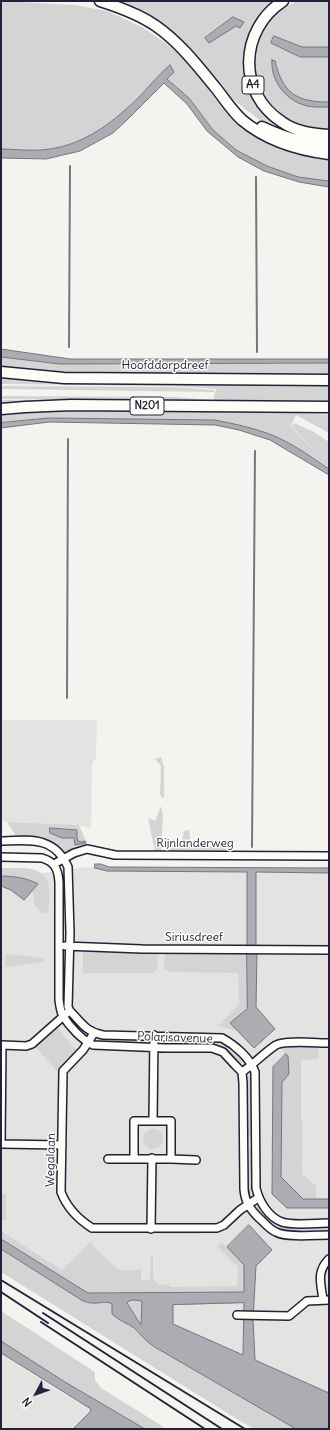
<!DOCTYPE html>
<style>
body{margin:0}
#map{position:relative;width:330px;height:1430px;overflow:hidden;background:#f4f3ef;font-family:Delius,sans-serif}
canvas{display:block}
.frame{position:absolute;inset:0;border:2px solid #22223b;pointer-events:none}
.north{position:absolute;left:16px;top:1374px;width:40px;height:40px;-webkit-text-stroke:3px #fdfcf7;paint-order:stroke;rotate:229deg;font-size:11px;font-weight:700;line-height:16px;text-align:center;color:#22223b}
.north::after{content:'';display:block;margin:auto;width:14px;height:18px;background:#22223b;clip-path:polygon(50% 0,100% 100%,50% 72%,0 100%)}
</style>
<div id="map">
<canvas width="330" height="1430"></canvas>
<div class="frame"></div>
<div class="north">N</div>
</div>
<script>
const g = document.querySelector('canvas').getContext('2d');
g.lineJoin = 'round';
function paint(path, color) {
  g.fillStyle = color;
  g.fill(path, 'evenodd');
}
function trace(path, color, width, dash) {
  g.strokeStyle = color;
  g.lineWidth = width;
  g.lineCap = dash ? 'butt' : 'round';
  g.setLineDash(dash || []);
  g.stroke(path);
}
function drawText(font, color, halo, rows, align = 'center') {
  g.font = font + ' Delius,sans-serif';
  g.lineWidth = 3;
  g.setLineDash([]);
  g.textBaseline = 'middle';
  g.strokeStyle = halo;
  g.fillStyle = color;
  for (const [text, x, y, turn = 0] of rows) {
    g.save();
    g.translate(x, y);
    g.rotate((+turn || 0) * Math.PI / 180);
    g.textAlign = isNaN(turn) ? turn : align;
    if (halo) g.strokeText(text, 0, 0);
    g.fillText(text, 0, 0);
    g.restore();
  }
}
const built = new Path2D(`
 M1,720H97L96,758L92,763L91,828L79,825L7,822L1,820Z
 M87,867L329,870V1427L174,1337L1,1244V879Z
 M1,1354L62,1393L94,1411L79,1429H1Z`);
const green = new Path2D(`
 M1,1L75,5L107,11L142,27L164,42L181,56L223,106L248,129L329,158V181L298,177L267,166L236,150L213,130L189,98L161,73C127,110 94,145 41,150C28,151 14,149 1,149Z
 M112,1H279L247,51L268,113L329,137V143L291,136L263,123L234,100L190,50L175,35Z
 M297,1H329V47H302L274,36L271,43L300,57H329V102C295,102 284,93 275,61L271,65C279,78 286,99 301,104C310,108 320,107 329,107V129C321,128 312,129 305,127C266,116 241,69 261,32C269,18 283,8 297,1Z
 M1,357L61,364L329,363V375L63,374L1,366Z
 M1,378L36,382L66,383L329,385V404L1,406V400L213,402L216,389L174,386L1,384Z
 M1,386L174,387L214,390V392L1,389Z
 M1,396L173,397L212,400V401L1,399Z
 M29,409L252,410L329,415V433L296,415L291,426L317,454L292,426L294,423L314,432L329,442V469L299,450L215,420L49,418L1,423V412Z
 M161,757L164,767V799L160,795L161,766L155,759Z
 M161,806L163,815L161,852H155L148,818L155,821Z
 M7,822L79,825L88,846L70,852H65L50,841L37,837L16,836ZM50,828L77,830V837L78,841L81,842L75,841L74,838H62L50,833Z
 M189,830L191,846L232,847V852H169L170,848L181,845L184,831Z
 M1,868C18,868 45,864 49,886C51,894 49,904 48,912L42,914L35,905L32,891L38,884C27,878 14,876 1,876Z
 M158,951L157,970L153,973H83V952Z
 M165,951H247V1009L231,1023L238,1031L218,1026L239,1004L238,973L170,972L164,968Z
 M6,954L44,958L43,962L5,967Z
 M56,1027L77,1051L62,1067L60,1075L35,1046Z
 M100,1037L146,1038L145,1044L97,1042Z
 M161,1038L218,1040L226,1045L244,1061L240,1065L223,1048L161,1046Z
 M282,1047H318L319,1059L301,1060V1120L303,1121L302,1174L316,1186V1199H303L281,1177L282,1082C288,1073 286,1057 282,1047Z
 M252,1075V1135L249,1137L246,1135V1080L247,1076Z
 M143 1139a10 10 0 1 1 20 0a10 10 0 1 1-20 0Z
 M246,1150L252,1151V1191L251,1196L249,1197L246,1195Z
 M1,1194H6V1220H2L1,1231L62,1270L93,1240L91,1244L116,1268C124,1272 132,1270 141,1269V1280H150L151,1256H153V1279L160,1285H165L169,1283L170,1287L237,1286L238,1267L217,1246L221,1242L244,1265V1292L88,1293L1,1239Z
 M260,1205L277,1222L284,1226H329V1233C314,1233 296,1236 281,1231C271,1228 263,1217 255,1209Z
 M155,1232H202V1234H155Z
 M1,1249L83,1301C86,1302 89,1303 92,1303C100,1304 105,1300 112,1304V1310L153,1346L296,1429H254L235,1418L1,1272Z
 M134,1300L142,1301V1326L127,1303L129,1301Z
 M1,1311L95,1372V1380L101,1388L167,1429H145L65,1382L1,1341Z`);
const water = new Path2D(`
 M233,17L244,22L240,28L236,26L209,43L205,38Z
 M274,36L302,47H329V57H300L271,43Z
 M272,60L275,61C283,93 296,102 329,102V107C320,107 310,108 301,104C284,98 270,78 272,60Z
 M170,65L174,72L167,79L189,98L213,130L236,150L267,166L298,177L329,181V187L299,182L264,171L238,157L207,131L187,104L164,83L127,120L113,133L80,151L46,159L1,158V149C14,149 28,151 41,150C81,147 110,125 138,98C149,87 158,75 170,65Z
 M1,349L70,359H329V363L60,364L1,357Z
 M49,418L215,420C235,424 254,428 272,435C292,443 311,457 329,469V475L270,440L239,430L215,425L49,422L1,428V423Z
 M50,828L77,830V837L78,841L81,842L85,841L86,843L75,845L74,838H62L50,833Z
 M95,864H101L109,867L329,868V873L256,872V946H247V872L107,871L95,868Z
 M1,876C14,876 27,878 38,884L24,900L11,890L1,886Z
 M247,951L257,952L256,1007L275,1029L254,1048L230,1023L247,1009Z
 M286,1054L288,1056L289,1074L282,1082L281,1177L303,1199H329V1208H287L272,1194L273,1067Z
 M249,1225L272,1250L256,1266L253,1320L255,1360L329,1393V1429H296L153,1346C146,1341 140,1334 134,1328C127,1323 118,1320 112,1314V1304C105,1300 100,1304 92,1303C89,1303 86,1302 83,1301L1,1249V1239L88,1293L244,1292V1265L227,1247ZM134,1300L142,1301L141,1325L127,1303L129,1301ZM244,1303L243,1355L173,1324V1305Z
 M1,1341L65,1382L145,1429H73L90,1412L91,1409L1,1353Z`);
const stream = new Path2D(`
 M256,177L257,352
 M69,347L70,166
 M67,698L68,439
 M252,847L255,451`);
const minor = new Path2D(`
 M1,841C30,840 54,836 68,867L70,933L68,1007L70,1011C82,1023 86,1032 103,1035L222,1038C235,1045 250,1058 255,1072L256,1188C259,1201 268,1217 282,1222C293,1226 317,1223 329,1223
 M1,857L42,858C55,862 58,869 59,882V1000C60,1005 60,1011 63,1016C69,1026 82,1040 93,1045L165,1048H212L223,1052L235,1065L242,1072L243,1083L244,1189C245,1202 250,1209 259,1218C265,1223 269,1229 276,1232C287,1238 316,1235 329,1235
 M54,864L74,853L87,849L115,855L329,856
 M65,946L142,949L329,950
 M94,1033L83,1050L63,1071L61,1192C67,1208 78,1219 92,1228H217L224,1225L240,1210L258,1198
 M242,1072C254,1064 265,1052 276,1045C285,1040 317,1043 329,1043
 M153,1121L154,1035
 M1,1144L2,1045L26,1046L32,1044L67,1013
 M1,1144L62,1145
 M108,1159H171V1121H134V1158
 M171,1159L196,1160
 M151,1229L152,1158
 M323,1300C321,1283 316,1272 329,1259
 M237,1315L289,1316L307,1301L329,1300`);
const highway = new Path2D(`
 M100,1C119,7 139,14 156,26C179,42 197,65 215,87C224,98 231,110 242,120C267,141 297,150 329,154
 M283,1C239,30 237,93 282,122C296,132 313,134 329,135
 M262,127C283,137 306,144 329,145
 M1,372L64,378L329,380
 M1,409L25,407L71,405L329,407`);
const rail = new Path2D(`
 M1,1280L245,1429
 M1,1292L48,1323
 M43,1313L222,1429
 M41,1322L205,1429`);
const shields = [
 [253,85,22],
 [147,406,34]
];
const shieldNames = [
 ["A4",253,85],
 ["N201",147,406]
];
const streetNames = [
 ["Hoofddorpdreef",165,366],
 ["Rijnlanderweg",195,844],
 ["Siriusdreef",194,938],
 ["Polarisavenue",175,1038,2],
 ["Wegalaan",51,1160,-89]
];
paint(built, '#e4e3e2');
paint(green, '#d5d4d5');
paint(water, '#acacb2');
trace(water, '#757582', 1);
trace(stream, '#757582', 2);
trace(minor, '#22223b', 10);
trace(highway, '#22223b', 13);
trace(minor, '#fdfcf7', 7);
trace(highway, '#fdfcf7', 10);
trace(rail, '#22223b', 2);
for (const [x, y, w] of shields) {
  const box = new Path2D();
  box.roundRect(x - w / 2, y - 9, w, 18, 3);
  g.fillStyle = '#fdfcf7';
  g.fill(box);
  trace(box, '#22223b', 1);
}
drawText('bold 11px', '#22223b', null, shieldNames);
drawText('12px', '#22223b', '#fdfcf7', streetNames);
</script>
